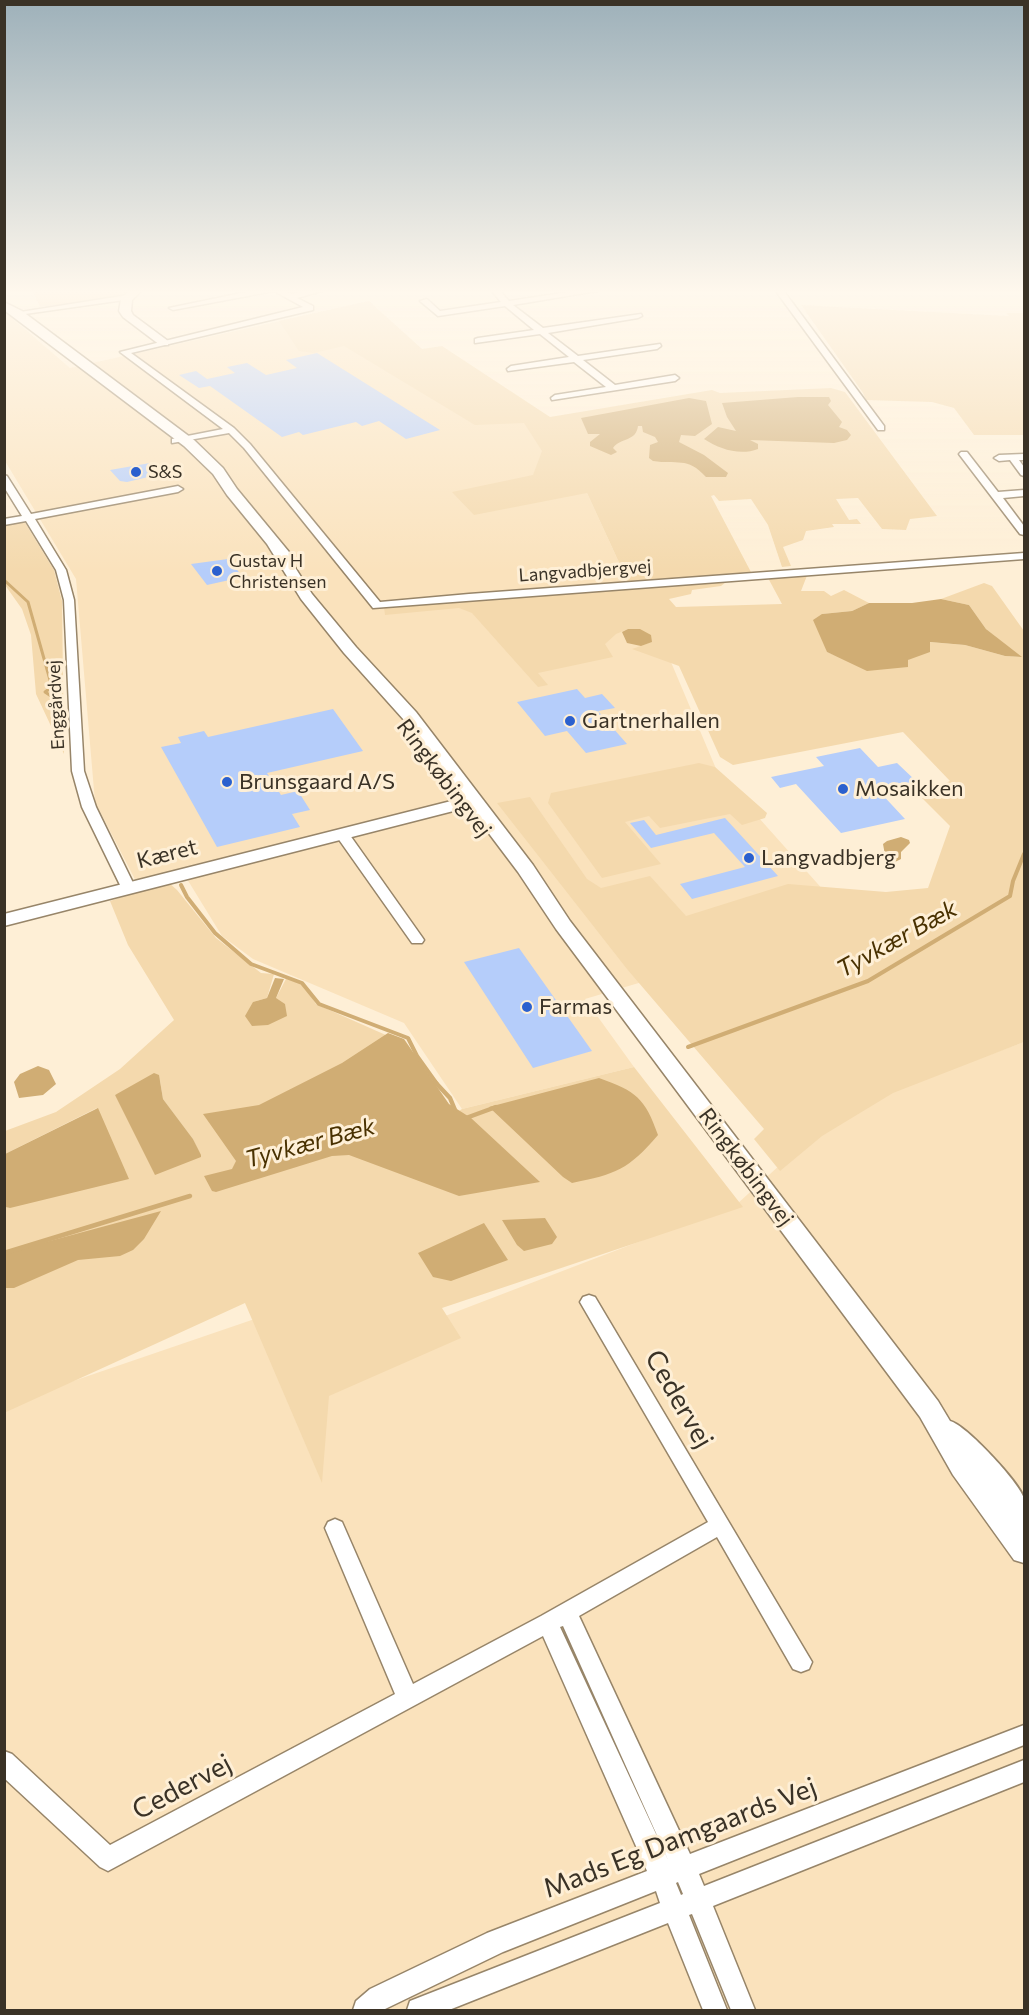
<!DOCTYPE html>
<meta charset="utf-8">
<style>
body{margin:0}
#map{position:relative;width:1029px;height:2015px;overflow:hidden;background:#feefd6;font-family:Commissioner,sans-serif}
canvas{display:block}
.frame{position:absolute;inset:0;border:6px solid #3a3226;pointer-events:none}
</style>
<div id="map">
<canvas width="1029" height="2015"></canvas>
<div class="frame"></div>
</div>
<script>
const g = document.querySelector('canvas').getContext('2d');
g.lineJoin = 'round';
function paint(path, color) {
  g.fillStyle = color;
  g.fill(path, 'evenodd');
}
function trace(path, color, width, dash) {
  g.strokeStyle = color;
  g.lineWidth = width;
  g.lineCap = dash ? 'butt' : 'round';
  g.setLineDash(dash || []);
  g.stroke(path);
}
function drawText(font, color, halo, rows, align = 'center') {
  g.font = font + ' Commissioner,sans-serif';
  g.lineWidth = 6;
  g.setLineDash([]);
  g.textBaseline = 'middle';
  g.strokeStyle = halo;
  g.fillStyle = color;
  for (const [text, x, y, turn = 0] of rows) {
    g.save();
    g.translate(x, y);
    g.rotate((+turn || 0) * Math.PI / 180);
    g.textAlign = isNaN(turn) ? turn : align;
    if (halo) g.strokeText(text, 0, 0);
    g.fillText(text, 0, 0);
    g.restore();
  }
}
const built = new Path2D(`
 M369,301L406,337L436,359L531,421L587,493L628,582L668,655L717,771L850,920L585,999L634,1067L462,1109L404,1023L253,959L222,936L187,879L141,891L95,802L76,579L5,461V312L70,368Z
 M1024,1042V2010H5V1410L47,1390L395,1271L427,1323L737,1204L781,1164L855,1105Z`);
const green = new Path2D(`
 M32,290H131L122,297L40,307Z
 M369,301L422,349L442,346L550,417L712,390L720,393L831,388L845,392L937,516L910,519L906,530L882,529L858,498L836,499L849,520L857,519L861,524H832L834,527L806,531L803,540L783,547L791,566L782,567L768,525L751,499L719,501L714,495L711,496L752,574L628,582L587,493L474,515L452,492L533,475L542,451L524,423L475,425L344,346L314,353L299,351L279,321Z
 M801,305L1009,316L1006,313H1024V435H974L954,408L932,402L866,400L863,393Z
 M24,521L54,570L62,601L64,754L36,694L31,635L22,609L5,585V524Z
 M808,573L801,591H824L831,596L844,590L869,603L852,611L822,614L827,652L844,659L908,660L929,642L965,645L1005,656L1020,657L986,629L969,605L941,599L984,583L992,586L1024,631V1042L893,1093L822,1136L780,1171L754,1139L764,1129L627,969L497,803L530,797L587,879L601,888L650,876L686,916L788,884L886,892L928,888L950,826L919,795L950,781L903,732L733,765L720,757L679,666L632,649L652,642L628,629L616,634L605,644L613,657L538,673L548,685L538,687L472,613L459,608L385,615L384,607L731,578L721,586L692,590L691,594L669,599L676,607L782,604L767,576Z
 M699,763L715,767L767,813L765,818L742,825L730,814L660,828L649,816L625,822L661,864L602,878L548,803L551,793Z
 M168,882L177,890L216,938L261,973L274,974L267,998L253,1002L276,998L287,977L304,985L316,1004L397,1040L451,1116L462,1109L634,1067L743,1207L442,1308L461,1338L329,1396L322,1483L245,1303L4,1413L5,1207L10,1208L97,1108L5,1154V1131L56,1112L120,1069L174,1020L128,945L110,901ZM160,1081L163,1099L193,1139L201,1157L115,1095Z`);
const water = new Path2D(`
 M798,397H829L831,401L828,405L842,422L839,427L847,430L851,435L847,440L834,443L750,440L758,444V449C740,456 719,449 704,439L718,427L736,431L727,417L722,403Z
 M689,398L706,401L712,424L695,436L681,435L679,442L704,455L728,473L726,477H706C687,456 677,465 653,461L649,458L650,445L658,442L655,437L643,432L642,426H638C636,442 621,437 613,448L617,452L611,455L590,446V442L600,434H588L581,418Z
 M941,599L969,605L986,629L1022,657L1005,656L965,645L930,642V652L908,660V667L867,671L827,652L813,620L822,614L852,611L869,603H912Z
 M628,629H640L651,635L652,642L641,646L627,643L622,632Z
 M901,837L909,840L910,843L901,852V859L895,862L885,855L883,844L887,841Z
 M275,978L284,979L276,998L285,1004L287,1016L268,1025L252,1026L245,1016L253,1002L267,998Z
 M388,1033L404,1039L449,1104L471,1118L540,1182L459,1196L349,1155L332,1156L216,1192L212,1191L204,1176L232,1169L236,1161L203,1114L259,1105L342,1063Z
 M38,1066L49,1070L56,1084L43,1095L19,1098L14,1082L20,1074Z
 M154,1073L159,1075L163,1099L193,1139L201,1155V1157L155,1175L115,1095Z
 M599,1078C636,1091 645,1098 658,1135C628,1170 616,1174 572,1183L563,1177L489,1107Z
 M98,1108L129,1179L10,1208L5,1207V1154Z
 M161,1211L144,1239L133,1250L120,1256L78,1260L14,1288H5V1253Z
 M545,1218L557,1237L552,1244L524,1251L517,1245L502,1220Z
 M484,1223L508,1260L451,1281L433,1277L418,1253Z`);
const streamFar2 = new Path2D(`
 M4,580L28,602L52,687L45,692L54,698L58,735`);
const streamFar1 = new Path2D(`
 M181,885L187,897L215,933L251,964L302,983L319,1004L408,1038L417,1056L437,1084
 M688,1047L868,981L1010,896L1013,881L1024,854`);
const stream = new Path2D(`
 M435,1082L450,1098L455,1110
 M466,1118L496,1107
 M4,1253L190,1196`);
const building = new Path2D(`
 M317,353L440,430L406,439L379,421L362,426L356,422L303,435L299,432L282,437L210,386L199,388L179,375L196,371L207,379L235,373L227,367L247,363L266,375L297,368L286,360Z
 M150,463L161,474L127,482L120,481L110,470Z
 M228,559L243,577L207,585L191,564Z
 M577,689L585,698L602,694L615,708L598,711L627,744L586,753L567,731L545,736L517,702Z
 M333,709L363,751L267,773L281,795L298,791L310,810L292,814L300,827L217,847L161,747L181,743L178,737L204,731L208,737Z
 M860,748L878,767L897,763L916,781L878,790L905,819L841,833L796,784L780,788L771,777L824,766L816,757Z
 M725,818L778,876L692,899L680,884L745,867L714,833L651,848L630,823L644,820L656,835Z
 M519,948L592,1051L533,1068L464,962Z`);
const street = new Path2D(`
 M256,290H283L291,294L311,290L322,291L297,298L313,306V310L131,353L234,428L250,444L380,602L469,594L1024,553V559L373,608L244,448L229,433L172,443V439L223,429L120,352L303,307L274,291L173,310L169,308Z
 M491,290H499L509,301L582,290H603L513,305L543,328L641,314L642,316L638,318L548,333L578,356L660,344L661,346L657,349L583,360L615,385L675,375L679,378L675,381L552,400L551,398L555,395L606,387L574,362L508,371L507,369L511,366L569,357L540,334L475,343V339L478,338L534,330L505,306L438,316L420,301L427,299L440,311L501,302Z
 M775,290H783L884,426V430H878Z
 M128,295H131V299L18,315L14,313Z
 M961,452H967L998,492L1024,490V496L1003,498L1024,526V535L1020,534L959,454Z
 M1024,454V460H1019L1024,467V476L1021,475L1010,460L999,461L994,458L999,455Z
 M4,475L7,476L31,514L178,486L183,489L178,492L35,519L66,570L74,600L84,771L96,807L136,889L134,892H124L122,889L82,807L72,771L64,600L56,570L26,521L4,525V519L22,516L4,487Z
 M342,830L347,831L422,937L424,940L422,943H412L335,834Z
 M589,1295L595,1297L812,1662L809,1669L801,1672L793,1669L717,1537L579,1616L690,1854L1024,1725V1745L699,1874L704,1886L1024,1760V1782L713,1906L755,2010H731L692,1914L689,1915L727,2010H703L668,1923L449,2010H407L410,2001L660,1903L656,1891L503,1952L383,2010H353L356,2001L370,1989L487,1933L647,1871L543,1636L108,1871L100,1867L4,1778V1751L12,1754L110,1845L395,1694L325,1528L328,1522L335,1519L342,1522L413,1684L541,1616L708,1522L580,1302L583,1297ZM563,1626L669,1862L560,1627ZM678,1882L683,1894L681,1895L676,1883Z`);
const secondary = new Path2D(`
 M130,290H142L132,300L131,311L133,315L168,341V345H160L123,317L119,311L121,299Z
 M4,302L22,311L194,440L223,468L237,489L289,552L291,555L289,558L312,594L356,647L416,712L533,865L570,921L938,1401L950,1421C966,1425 1018,1481 1024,1498C1028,1507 1024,1550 1024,1563L1014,1560L953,1475L920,1417L556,929L518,872L469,807L4,926V914L463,798L404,720L344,653L301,599L267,544L227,495L213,474L184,446L4,310Z`);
const markers = [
 [136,472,6,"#2b60ce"],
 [217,571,6,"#2b60ce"],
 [570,721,6,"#2b60ce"],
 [227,782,6,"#2b60ce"],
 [843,789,6,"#2b60ce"],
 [749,858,6,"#2b60ce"],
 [527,1007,6,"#2b60ce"]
];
const farPoinames = [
 ["S&S",148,472],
 ["Gustav H",229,561],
 ["Christensen",229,582]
];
const farStreetnames = [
 ["Langvadbjergvej",585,571,-4],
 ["Enggårdvej",56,705,-93]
];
const poiNames = [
 ["Gartnerhallen",582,721],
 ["Brunsgaard A/S",239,782],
 ["Mosaikken",855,789],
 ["Langvadbjerg",761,858],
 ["Farmas",539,1007]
];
const streetNames = [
 ["Ringkøbingvej",444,778,53],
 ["Kæret",167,854,-14],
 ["Ringkøbingvej",746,1167,53]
];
const waterNames = [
 ["Tyvkær Bæk",897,939,-29],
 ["Tyvkær Bæk",310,1143,-15]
];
const nearStreetnames = [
 ["Cedervej",679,1399,60],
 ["Cedervej",182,1787,-28],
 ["Mads Eg Damgaards Vej",680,1838,-21]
];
paint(built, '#fae2bc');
paint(green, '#f4d9ad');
paint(water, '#d0ad74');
trace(streamFar2, '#d0ad74', 3);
trace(streamFar1, '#d0ad74', 4);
trace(stream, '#d0ad74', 4.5);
paint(building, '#b5cdfa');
trace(street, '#978569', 3);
trace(secondary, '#978569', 3);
paint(street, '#fff');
paint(secondary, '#fff');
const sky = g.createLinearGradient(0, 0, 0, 572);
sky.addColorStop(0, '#9eb1ba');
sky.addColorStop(0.51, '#fff8ed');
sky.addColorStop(1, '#fff8ed00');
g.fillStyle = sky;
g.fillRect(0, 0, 1029, 572);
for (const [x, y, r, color] of markers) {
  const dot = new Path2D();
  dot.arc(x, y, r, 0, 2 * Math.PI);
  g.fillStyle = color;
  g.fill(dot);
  trace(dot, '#feefd6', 2);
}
drawText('18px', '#3a3226', '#feefd6', farPoinames, 'left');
drawText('18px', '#3a3226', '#feefd6', farStreetnames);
drawText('22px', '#3a3226', '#feefd6', poiNames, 'left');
drawText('22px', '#3a3226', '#feefd6', streetNames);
drawText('italic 24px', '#493100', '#feefd6', waterNames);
drawText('27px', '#3a3226', '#feefd6', nearStreetnames);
</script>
